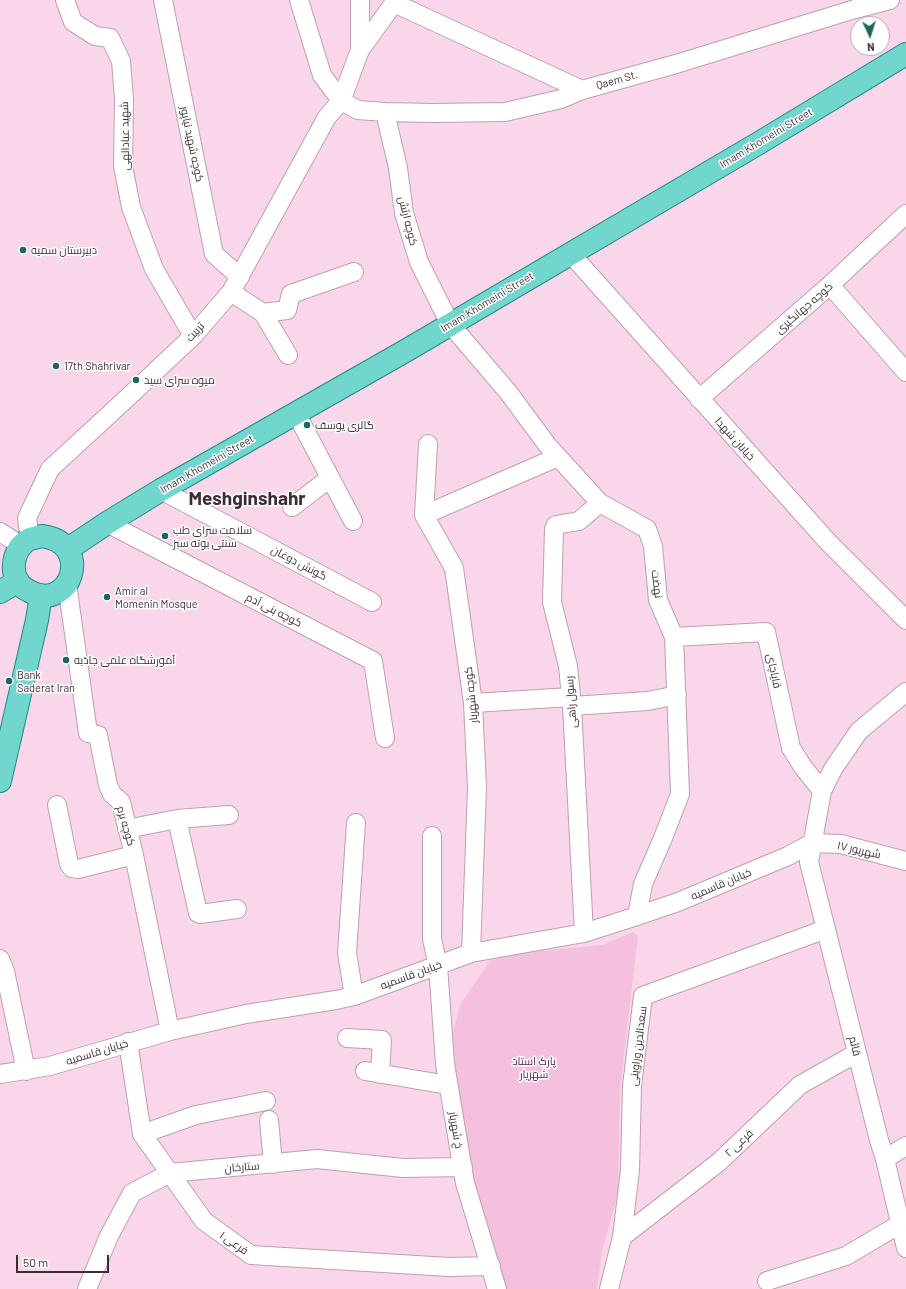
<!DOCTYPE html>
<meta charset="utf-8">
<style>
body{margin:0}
#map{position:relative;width:906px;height:1289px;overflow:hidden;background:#fad6ea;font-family:Barlow,sans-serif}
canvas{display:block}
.north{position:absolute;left:850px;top:16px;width:40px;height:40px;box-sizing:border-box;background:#fff;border:1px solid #b1abaf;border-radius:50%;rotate:176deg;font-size:11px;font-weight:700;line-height:16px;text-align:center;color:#3c2e36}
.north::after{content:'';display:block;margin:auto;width:14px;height:18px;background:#1b665f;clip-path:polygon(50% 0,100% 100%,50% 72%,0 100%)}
.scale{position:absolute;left:16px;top:1255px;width:93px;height:18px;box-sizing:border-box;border:2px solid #3c2e36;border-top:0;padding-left:5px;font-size:12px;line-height:14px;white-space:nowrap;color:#3c2e36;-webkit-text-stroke:3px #fff;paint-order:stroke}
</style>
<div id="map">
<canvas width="906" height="1289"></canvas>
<div class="north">N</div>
<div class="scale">50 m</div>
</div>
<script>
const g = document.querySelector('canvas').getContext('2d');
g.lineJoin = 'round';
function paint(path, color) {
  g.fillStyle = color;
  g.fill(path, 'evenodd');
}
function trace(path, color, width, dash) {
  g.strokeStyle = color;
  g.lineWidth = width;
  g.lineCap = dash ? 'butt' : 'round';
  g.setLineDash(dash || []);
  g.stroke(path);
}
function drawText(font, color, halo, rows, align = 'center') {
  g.font = font + ' Barlow,Cairo,sans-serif';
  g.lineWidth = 3;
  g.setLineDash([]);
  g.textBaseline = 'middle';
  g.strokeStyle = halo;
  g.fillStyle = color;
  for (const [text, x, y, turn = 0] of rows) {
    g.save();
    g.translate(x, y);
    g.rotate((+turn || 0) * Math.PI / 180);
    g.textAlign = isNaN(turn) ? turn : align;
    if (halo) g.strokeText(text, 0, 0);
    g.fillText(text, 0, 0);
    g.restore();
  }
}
const green = new Path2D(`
 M633,932L638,936L620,1089L618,1194L602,1251L597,1289H500L445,1064L460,1005L490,961L519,953L602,945Z`);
const minor = new Path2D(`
 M65,0L73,22L95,36L110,38L121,61L124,99L123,166L131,207L154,269L193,336
 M163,0L214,254L240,277
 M299,0L322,75L341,101L358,110L385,112L433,113L505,112L561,99L582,90L676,64L855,9L890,0
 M394,3L422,16L582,90
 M360,50V0
 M385,112L398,168L404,213L419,262L450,324L508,392L548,446L600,503L647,529L653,546L658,600L674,637L680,794L663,838L643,884L637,916
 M570,253L828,542L906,620
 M830,285L906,372
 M231,292L263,313L288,355
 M263,313L287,310L291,294L354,272
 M699,399L830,285L906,214
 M296,413L353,521
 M428,444L424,515L454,568L473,703L477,787L471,953
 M161,490L372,602
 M292,507L330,478
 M424,515L558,457
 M107,523L373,661L385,738
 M0,532L22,546
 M30,539L27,518L50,469L125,400L193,336L231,292L327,117L341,101L360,50L394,3
 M67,584L88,733L98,735L108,785L112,794L121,802L134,855L170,1031
 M674,637L766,632L791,748L803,767L822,791
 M906,692L859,731L833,769L822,791L809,862L879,1140L885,1159L906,1248
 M473,703L571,697
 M572,706L648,701L677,695
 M57,805L69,864L72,868L78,869L134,855
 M177,819L198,913L200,914L237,909
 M127,829L177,819L229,815
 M432,836V939L438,966L445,1064L465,1183L497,1289
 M584,933L572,706L568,666L552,602L554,529L556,525L579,521L600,503
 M0,959L5,971L26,1071
 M354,996L347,953L356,823
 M347,1038L382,1040L380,1074
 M128,1042L142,1134L204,1221L251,1255L449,1267L491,1266
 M365,1071L448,1085
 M0,1074L50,1066L170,1031L246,1014L336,1000L354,996L471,953L584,933L637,916L678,902L788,856L812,843L841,844L906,861
 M269,1120L273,1164
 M142,1134L196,1115L266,1101
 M885,1159L906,1146
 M622,1237L719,1162L800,1085L857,1053
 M767,1281L846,1256L900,1224
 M87,1289L109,1236L132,1193L170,1173L317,1159L403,1168L463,1167
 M609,1289L622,1237L630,1170L632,1086L643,996L826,929`);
const major = new Path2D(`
 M42,536C94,543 71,612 31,592C25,589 21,587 17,581C10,566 15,546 30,539C34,538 38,537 42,536Z
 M68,549L107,523L161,490L407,350L759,143L906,54
 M0,592L18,581
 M0,781L37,620L41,595`);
const markers = [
 [23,250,4,"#1b665f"],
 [56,366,4,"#1b665f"],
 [136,380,4,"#1b665f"],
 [307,425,4,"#1b665f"],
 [165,536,4,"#1b665f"],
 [107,597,4,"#1b665f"],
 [66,660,4,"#1b665f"],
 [9,681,4,"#1b665f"]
];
const streetNames = [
 ["Qaem St.",617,80,-16],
 ["شهید عبادالهی",125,136,-91],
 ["Imam Khomeini Street",766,138,-31],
 ["کوچه شهید نیاپور",192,144,78],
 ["کوچه ارتش",408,221,76],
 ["Imam Khomeini Street",487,302,-31],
 ["کوچه جهانگیری",804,308,-41],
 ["تربیت",195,332,-47],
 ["خیابان شهدا",735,439,48],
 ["Imam Khomeini Street",207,464,-30],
 ["گونش دوغان",299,563,28],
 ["نهضت",657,584,83],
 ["کوچه بنی آدم",274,610,27],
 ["قایاچای",774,671,78],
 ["کوچه شهریار",471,695,-96],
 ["رسول راهی",571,702,-94],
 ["کوچه برم",126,826,74],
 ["۱۷ شهریور",859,850,13],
 ["خیابان قاسمیه",721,884,-23],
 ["خیابان قاسمیه",411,975,-20],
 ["سعدالدین وراوینی",638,1046,-83],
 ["قائم",855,1046,76],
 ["خیابان قاسمیه",97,1052,-17],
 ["خ شهریار",456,1130,80],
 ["فرعی ۲",739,1143,-44],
 ["ستارخان",242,1167,-5],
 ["فرعی ۱",234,1243,35]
];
const poiNames = [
 ["دبیرستان سمیه",31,250],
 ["17th Shahrivar",64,366],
 ["میوه سرای سید",144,380],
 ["گالری یوسف",315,425],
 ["سلامت سرای طب",173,530],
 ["سنتی بوته سبز",173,543],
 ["Amir al",115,591],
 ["Momenin Mosque",115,604],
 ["آمورشگاه علمی جاذبه",74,660],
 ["Bank",17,675],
 ["Saderat Iran",17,688]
];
const parkNames = [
 ["پارک استاد",534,1061],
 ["شهریار",534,1074]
];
const townNames = [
 ["Meshginshahr",247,499]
];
paint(green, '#f4c0de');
trace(minor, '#c09eb2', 20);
trace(major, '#208a84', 24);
trace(minor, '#fff', 18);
trace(major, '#70d6ce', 22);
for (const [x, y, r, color] of markers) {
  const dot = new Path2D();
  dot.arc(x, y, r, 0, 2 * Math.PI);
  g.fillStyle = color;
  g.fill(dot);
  trace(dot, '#fff', 1.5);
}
drawText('11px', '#3c2e36', '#fff', streetNames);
drawText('11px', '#3c2e36', '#fff', poiNames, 'left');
drawText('11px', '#65224f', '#fff', parkNames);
drawText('bold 19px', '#3c2e36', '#fff', townNames);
</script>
